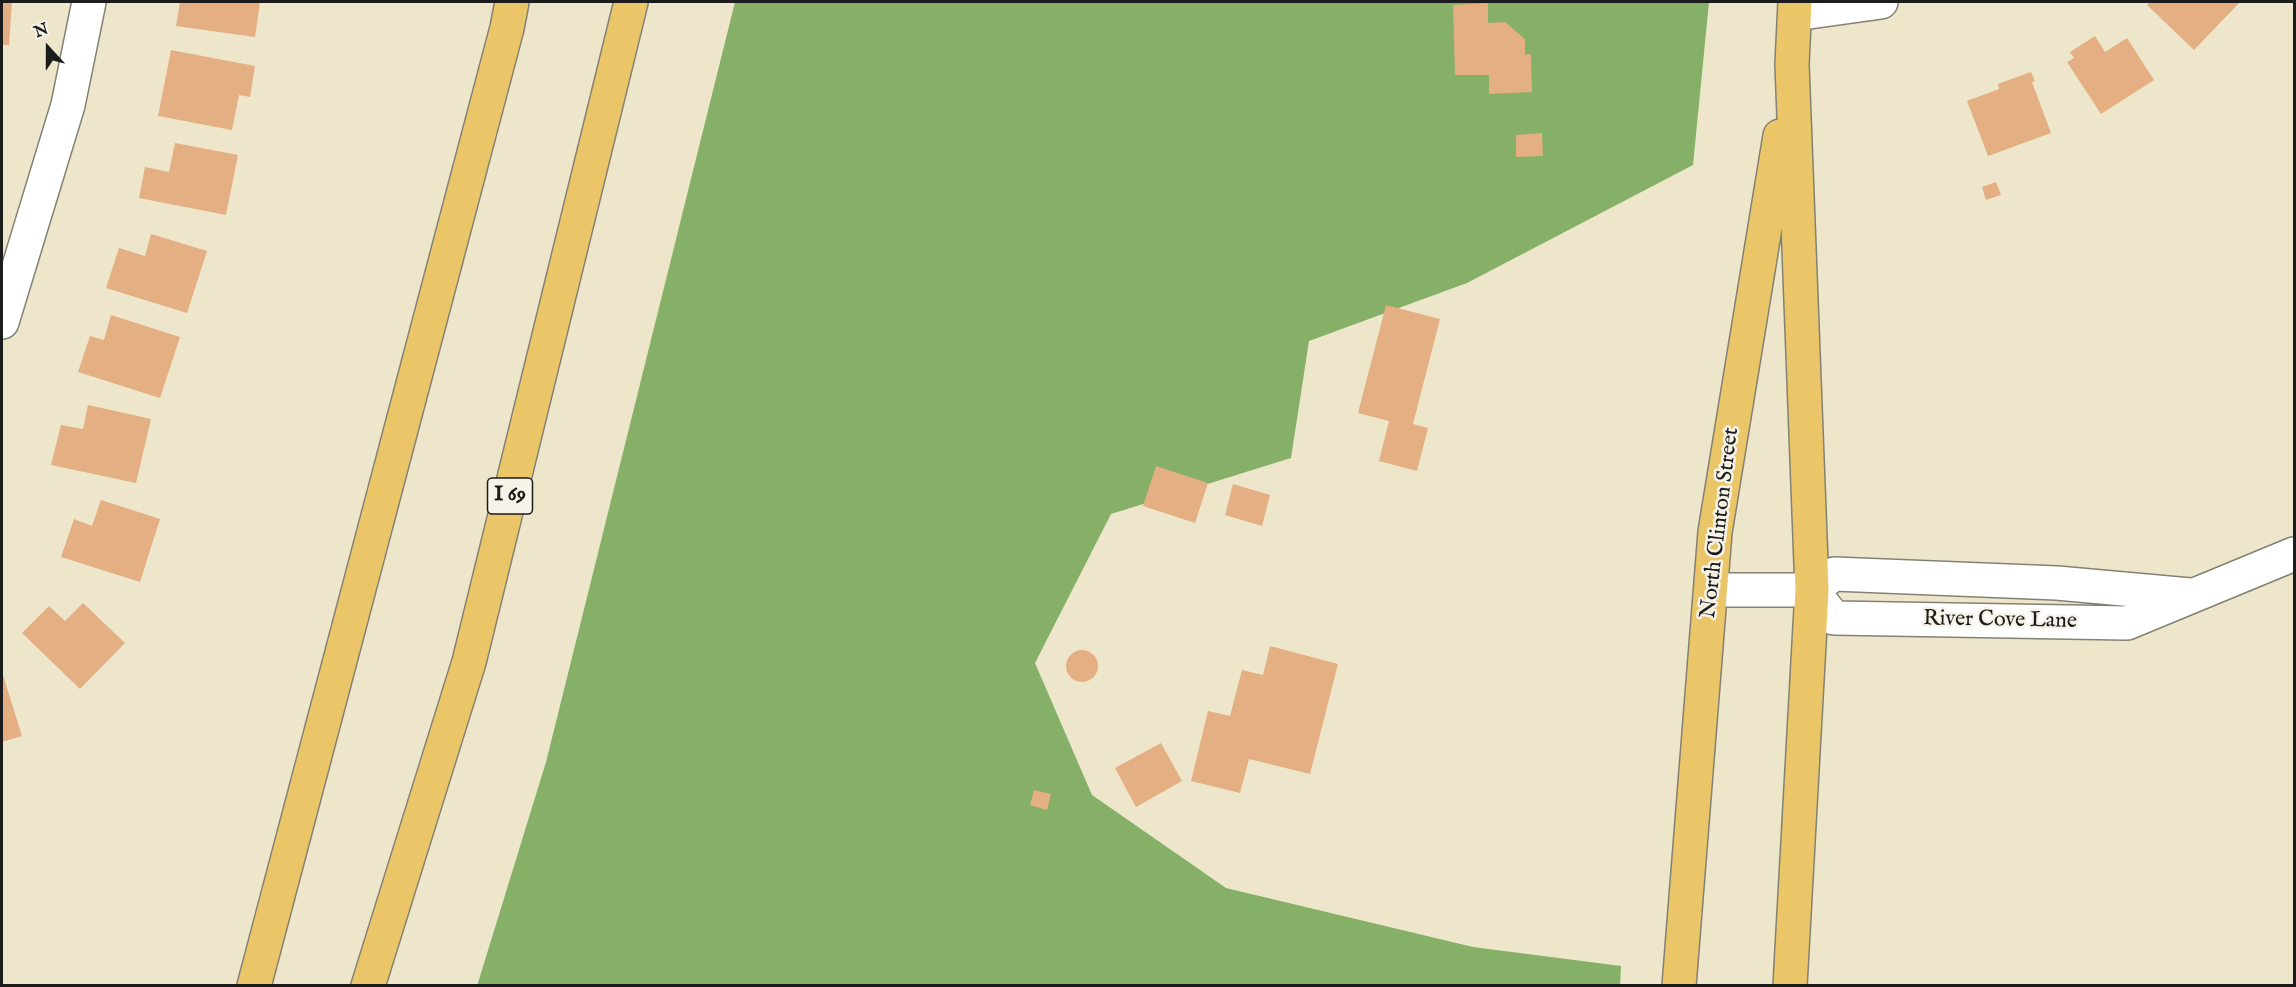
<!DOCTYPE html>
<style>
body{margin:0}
#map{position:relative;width:2296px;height:987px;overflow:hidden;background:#ede6cb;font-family:"IM FELL English",serif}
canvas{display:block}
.frame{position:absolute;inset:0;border:3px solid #1c1c1c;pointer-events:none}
.north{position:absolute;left:18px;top:18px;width:60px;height:60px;-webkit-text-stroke:4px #f7f3e8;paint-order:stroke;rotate:339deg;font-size:16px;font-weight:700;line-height:24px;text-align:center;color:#1c1c1c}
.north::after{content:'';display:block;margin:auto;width:21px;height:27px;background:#1c1c1c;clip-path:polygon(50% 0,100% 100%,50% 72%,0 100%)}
</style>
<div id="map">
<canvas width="2296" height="987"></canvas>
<div class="frame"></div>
<div class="north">N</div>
</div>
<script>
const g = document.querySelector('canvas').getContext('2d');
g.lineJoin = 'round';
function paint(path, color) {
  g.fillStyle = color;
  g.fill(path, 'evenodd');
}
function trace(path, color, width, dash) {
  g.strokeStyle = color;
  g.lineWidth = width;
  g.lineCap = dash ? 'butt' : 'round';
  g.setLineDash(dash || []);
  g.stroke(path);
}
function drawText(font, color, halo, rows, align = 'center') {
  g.font = font + ' "IM FELL English",serif';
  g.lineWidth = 5;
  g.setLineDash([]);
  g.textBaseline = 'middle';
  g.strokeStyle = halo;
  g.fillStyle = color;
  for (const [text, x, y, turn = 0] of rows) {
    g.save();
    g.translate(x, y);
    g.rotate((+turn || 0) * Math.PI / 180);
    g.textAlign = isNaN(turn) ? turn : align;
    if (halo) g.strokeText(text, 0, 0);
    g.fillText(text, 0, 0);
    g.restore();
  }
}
const forest = new Path2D(`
 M735,2H1709L1693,165L1467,283L1309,341L1291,458L1111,514L1035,663L1092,795L1226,888L1473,947L1621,966L1620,985L477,986L546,762Z`);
const building = new Path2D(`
 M2,2H12L9,45H2Z
 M180,2H260L255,37L176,26Z
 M2150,2H2240L2194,50L2147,5Z
 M1488,3V23L1505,22L1525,39V55L1531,54L1532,92L1489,94V75H1455L1453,5Z
 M2095,36L2105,52L2127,38L2154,80L2101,114L2067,62L2074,58L2070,52Z
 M171,50L255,66L250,97L239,95L232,130L158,116Z
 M2031,72L2035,81L2032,82L2051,133L1988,156L1967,101L1999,89L1998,84Z
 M1542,133L1543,156L1516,157V135Z
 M175,143L238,155L226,215L139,198L145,167L169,172Z
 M1996,182L2001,195L1986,200L1982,187Z
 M151,234L207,251L187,313L106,288L119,248L145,256Z
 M1386,305L1440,319L1413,424L1428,428L1417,471L1379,461L1389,421L1358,413Z
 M111,315L180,337L160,398L78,372L90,336L104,340Z
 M88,405L151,419L136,483L51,465L61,425L83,429Z
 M1156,466L1208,483L1195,523L1143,506Z
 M1233,484L1270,495L1262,526L1225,515Z
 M101,500L160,519L140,582L61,557L74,519L92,526Z
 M83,603L125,643L80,689L22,633L49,606L65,621Z
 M1270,646L1338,664L1310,774L1249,759L1240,793L1191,781L1208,711L1230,716L1242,670L1263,675Z
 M1066 666a16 16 0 1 1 32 0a16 16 0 1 1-32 0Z
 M2,672L22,736L2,742Z
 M1161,743L1182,781L1136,807L1115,768Z
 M1034,790L1051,794L1047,810L1030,805Z`);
const minor = new Path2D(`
 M1795,14L1881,2
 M2,322L68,105L89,2
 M1711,590H1812L1834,574L2057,583L2190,595
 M1812,590L1834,618L2127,623L2294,554`);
const primary = new Path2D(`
 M1679,986L1715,532L1780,136
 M1790,986L1812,590L1792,64L1795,2`);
const motorway = new Path2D(`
 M254,986L507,28L512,2
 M368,986L469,662L631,2`);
const shields = [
 [510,496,45]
];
const shieldNames = [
 ["I 69",510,496]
];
const streetNames = [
 ["North Clinton Street",1721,523,-83],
 ["River Cove Lane",2000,621,1]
];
paint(forest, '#86b068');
paint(building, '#e3af83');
trace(minor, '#848174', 36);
trace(primary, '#848174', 36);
trace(motorway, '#848174', 36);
trace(minor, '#fff', 33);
trace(primary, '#ebc669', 33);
trace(motorway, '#ebc669', 33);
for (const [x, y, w] of shields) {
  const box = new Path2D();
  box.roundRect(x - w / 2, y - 18, w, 36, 4.5);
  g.fillStyle = '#f7f3e8';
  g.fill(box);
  trace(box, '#1c1c1c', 1.5);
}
drawText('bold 21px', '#1c1c1c', null, shieldNames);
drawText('22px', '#1c1c1c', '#f7f3e8', streetNames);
</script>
